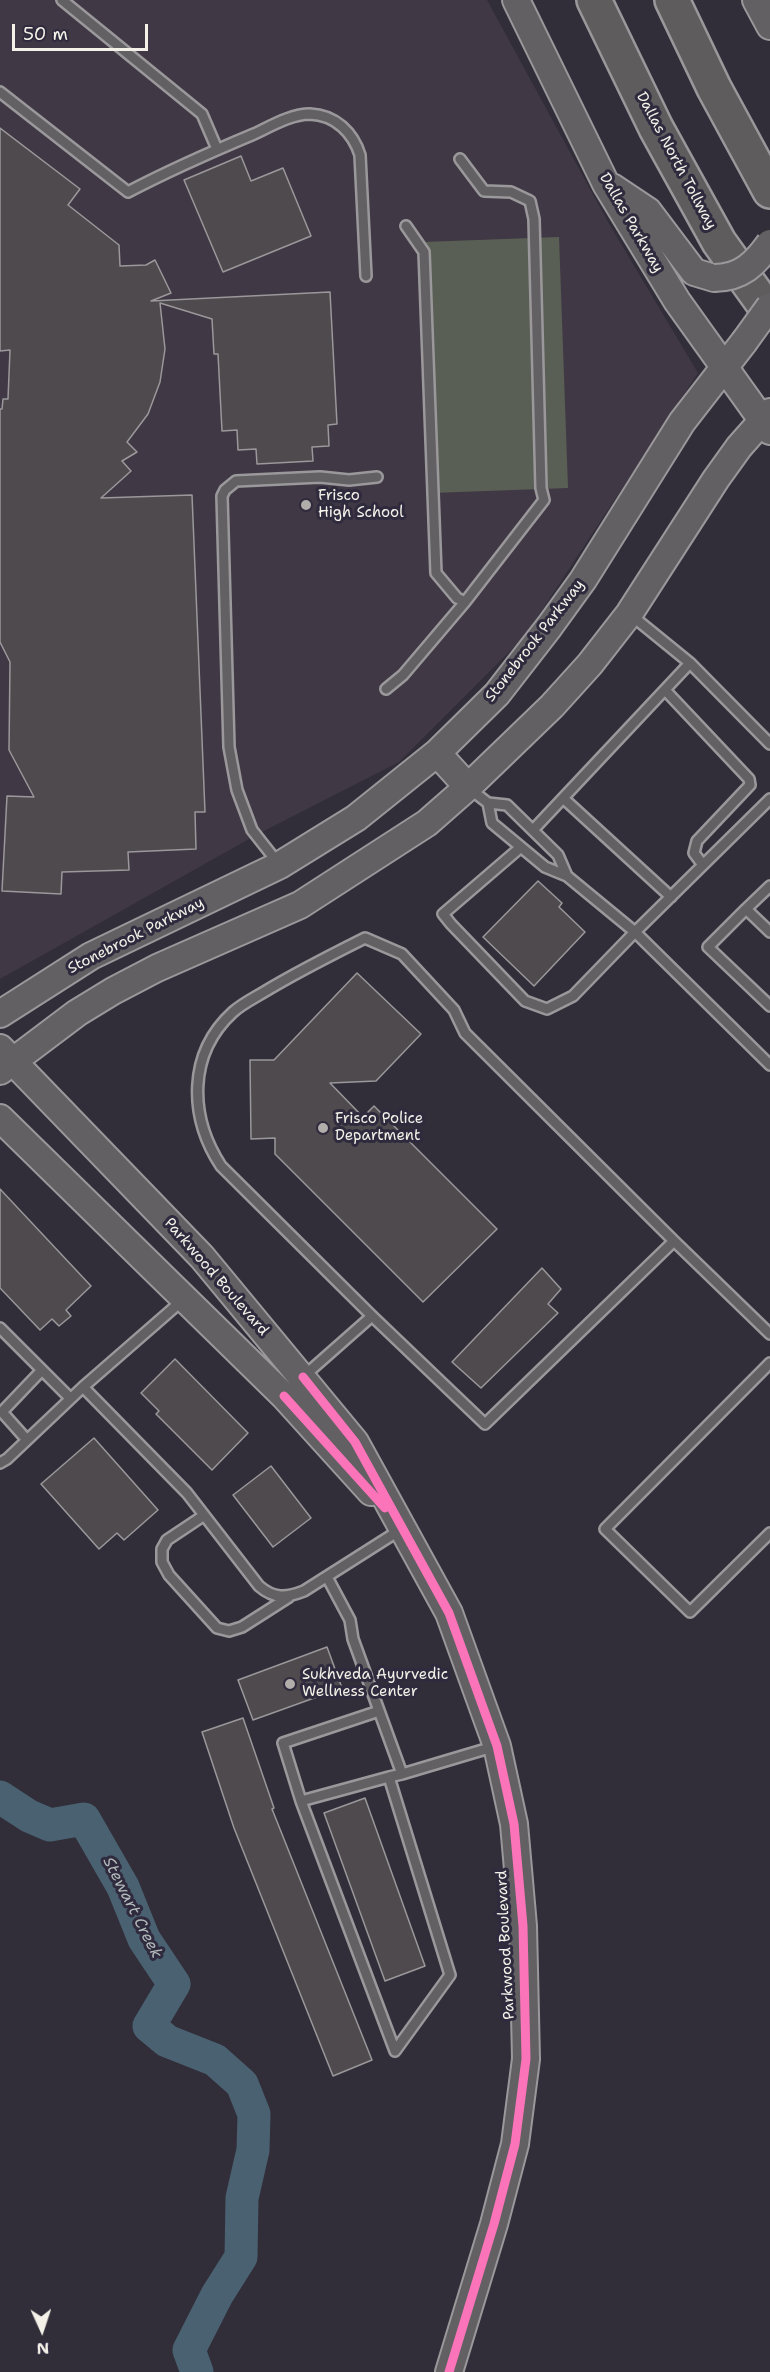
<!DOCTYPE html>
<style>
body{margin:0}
#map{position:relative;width:770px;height:2372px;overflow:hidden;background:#312e39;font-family:"Shantell Sans",sans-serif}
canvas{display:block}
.north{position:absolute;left:12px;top:2300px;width:60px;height:60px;-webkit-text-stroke:4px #2f2a3d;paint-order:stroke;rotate:177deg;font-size:16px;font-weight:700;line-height:24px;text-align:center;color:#f4f1e8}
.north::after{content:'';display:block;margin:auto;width:21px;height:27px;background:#f4f1e8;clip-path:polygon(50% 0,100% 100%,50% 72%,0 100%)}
.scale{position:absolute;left:12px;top:24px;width:136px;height:27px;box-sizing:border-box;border:3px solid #f4f1e8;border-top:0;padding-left:8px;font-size:18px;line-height:21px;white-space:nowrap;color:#f4f1e8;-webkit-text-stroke:4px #2f2a3d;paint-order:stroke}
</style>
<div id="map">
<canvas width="770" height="2372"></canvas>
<div class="north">N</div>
<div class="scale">50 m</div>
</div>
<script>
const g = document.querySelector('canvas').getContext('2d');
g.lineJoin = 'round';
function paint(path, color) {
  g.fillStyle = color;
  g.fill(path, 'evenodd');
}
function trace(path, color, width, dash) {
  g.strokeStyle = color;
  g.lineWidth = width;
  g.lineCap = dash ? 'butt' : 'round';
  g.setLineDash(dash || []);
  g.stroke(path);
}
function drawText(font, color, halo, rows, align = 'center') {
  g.font = font + ' "Shantell Sans",sans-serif';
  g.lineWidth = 6;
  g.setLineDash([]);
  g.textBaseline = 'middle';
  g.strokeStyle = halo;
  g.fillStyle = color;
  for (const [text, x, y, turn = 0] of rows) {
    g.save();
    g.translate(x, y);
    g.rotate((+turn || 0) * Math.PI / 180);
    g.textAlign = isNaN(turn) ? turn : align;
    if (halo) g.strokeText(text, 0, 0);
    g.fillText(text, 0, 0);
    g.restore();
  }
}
const built = new Path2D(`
 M0,0H487L608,222L698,373L525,636L399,762L258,834L0,979Z`);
const green = new Path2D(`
 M559,237L568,488L432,493L423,242Z`);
const river = new Path2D(`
 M0,1797L29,1816L50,1825L84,1819L123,1887L144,1939L174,1984L149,2026L167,2041L215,2060L242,2084L254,2114L253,2150L242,2198L241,2257L217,2295L189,2350L197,2372`);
const building = new Path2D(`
 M0,128L80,189L68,205L119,245L120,266L146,265L155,260L171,293L151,301L330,292L337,424L328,425L329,446L312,447L313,461L257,464L256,449L238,450L237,430L222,431L218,354H214L212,319L160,303L165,349L160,382L148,414L127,442L137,452L122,461L131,471L101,498L192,495L205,812H195L196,849L128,852L129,870L62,872L61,894L2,891L7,796L34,797L9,750L10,662L0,642V409H2L3,399H8L10,350L0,351Z
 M241,156L251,181L283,168L311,236L223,272L184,180Z
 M538,881L562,903L559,907L585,932L534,986L483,937Z
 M357,973L421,1034L376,1081L330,1083L363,1117L374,1106L497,1229L423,1302L275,1154V1138L251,1139L250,1060H274Z
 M0,1189L91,1286L66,1310L71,1316L59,1326L52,1319L40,1330L0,1288Z
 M542,1268L561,1289L548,1304L558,1313L481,1388L452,1362Z
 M175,1359L248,1433L212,1470L156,1414L159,1411L141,1393Z
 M94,1438L158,1510L124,1540L117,1533L99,1549L41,1484Z
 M271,1466L311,1518L273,1547L233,1495Z
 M327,1647L342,1688L253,1720L238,1680Z
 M243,1718L274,1808L272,1809L372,2060L333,2076L234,1828L202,1732Z
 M365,1798L425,1966L385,1981L324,1813Z`);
const lane = new Path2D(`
 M62,0L202,114L217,149
 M0,92L128,192C170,170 211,152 254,134C271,126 291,114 310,114C336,115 353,133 360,155L366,276
 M460,159L484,191L511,192L530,201L534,219L541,488L544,500L465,602
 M631,615L690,663L770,744
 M386,689L403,675L465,602L457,598L436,573L424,252L406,226
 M665,690L749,779L750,785L697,841L694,853L703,865
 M470,789L488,803L492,823L545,867L567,876L558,855L507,805L488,803
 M563,798L671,897
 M533,830L690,663
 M521,847L443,914L451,924L525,1001L547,1009L573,996L635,932L770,1065
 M278,863L252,830L237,790L229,747L222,496L225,490L236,481L320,477L349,480L377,477
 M567,876L635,932L770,799
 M770,886L746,909L770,932
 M746,909L708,947L770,1006
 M365,938L402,954L454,1010L465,1033L674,1241L485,1424L372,1316L221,1166C189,1117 187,1054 233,1012C242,1004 254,998 264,992C297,972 331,955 365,938Z
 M674,1241L770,1334
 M0,1328L70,1398
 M770,1363L605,1529L690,1612L770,1533
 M304,1376L372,1316
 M83,1387L187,1493L259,1586C274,1599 286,1598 304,1591L400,1530
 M27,1440L2,1412L42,1370
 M0,1463L7,1459L83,1387L184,1299
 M203,1516L167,1540L162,1549V1562L169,1575L217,1628L229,1631L242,1627L289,1597
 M327,1577L350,1620L353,1639L402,1774L496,1746
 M389,1777L450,1975L395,2051L301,1801L389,1777L402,1774
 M301,1801L283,1743L379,1711`);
const secondary = new Path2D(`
 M516,0L606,184L677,301L770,431
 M756,0L770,26
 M612,187L648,211L694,272L714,278
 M437,753L468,787
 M0,1014L91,956L280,865L356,818L437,753L497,694L549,627L583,580L682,422L744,342
 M0,1048L202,1257L355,1442L449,1613L497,1746L514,1824L523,1926L526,2059L515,2144L494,2224L449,2372
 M0,1071L77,1013L113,991L157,968L300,905L427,823L468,787L552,706L590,664L629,614L716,479L739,447L770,412
 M0,1118L284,1396L371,1492`);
const highway = new Path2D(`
 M594,0L656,128L719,242L770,313
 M672,0L714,88L770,191`);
const secondaryBridge = new Path2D(`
 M714,278C741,278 755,264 770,243
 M744,342L770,306`);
const cycleway = new Path2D(`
 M303,1377L355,1442L449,1613L497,1746L514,1824L523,1926L526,2059L515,2144L494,2224L449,2372
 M284,1396L385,1508`);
const markers = [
 [306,505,6,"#b0adab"],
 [323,1128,6,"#b0adab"],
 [290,1684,6,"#b0adab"]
];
const streetNames = [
 ["Dallas North Tollway",676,161,62],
 ["Dallas Parkway",631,223,60],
 ["Stonebrook Parkway",535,641,-52],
 ["Stonebrook Parkway",136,936,-27],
 ["Parkwood Boulevard",216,1277,49],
 ["Parkwood Boulevard",506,1945,-93]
];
const poiNames = [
 ["Frisco",318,496],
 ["High School",318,513],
 ["Frisco Police",335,1119],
 ["Department",335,1136],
 ["Sukhveda Ayurvedic",302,1675],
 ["Wellness Center",302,1692]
];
const waterNames = [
 ["Stewart Creek",132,1908,63]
];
paint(built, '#403844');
paint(green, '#5a5f55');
trace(river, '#4a6171', 33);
paint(building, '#4f4a4e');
trace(building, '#9a989b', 1.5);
trace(lane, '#9a989b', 14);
trace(secondary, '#9a989b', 30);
trace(highway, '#9a989b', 38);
trace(lane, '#626063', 9);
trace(secondary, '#626063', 26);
trace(highway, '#5f5c5e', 33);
trace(secondaryBridge, '#9a989b', 30, []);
trace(secondaryBridge, '#626063', 26);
trace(cycleway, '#fb73b8', 9);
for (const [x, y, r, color] of markers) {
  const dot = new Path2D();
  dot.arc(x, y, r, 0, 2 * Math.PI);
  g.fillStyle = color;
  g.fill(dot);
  trace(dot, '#2f2a3d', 2);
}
drawText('15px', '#f4f1e8', '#2f2a3d', streetNames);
drawText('15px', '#f4f1e8', '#2f2a3d', poiNames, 'left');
drawText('italic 16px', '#b1b9ba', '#2f2a3d', waterNames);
</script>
